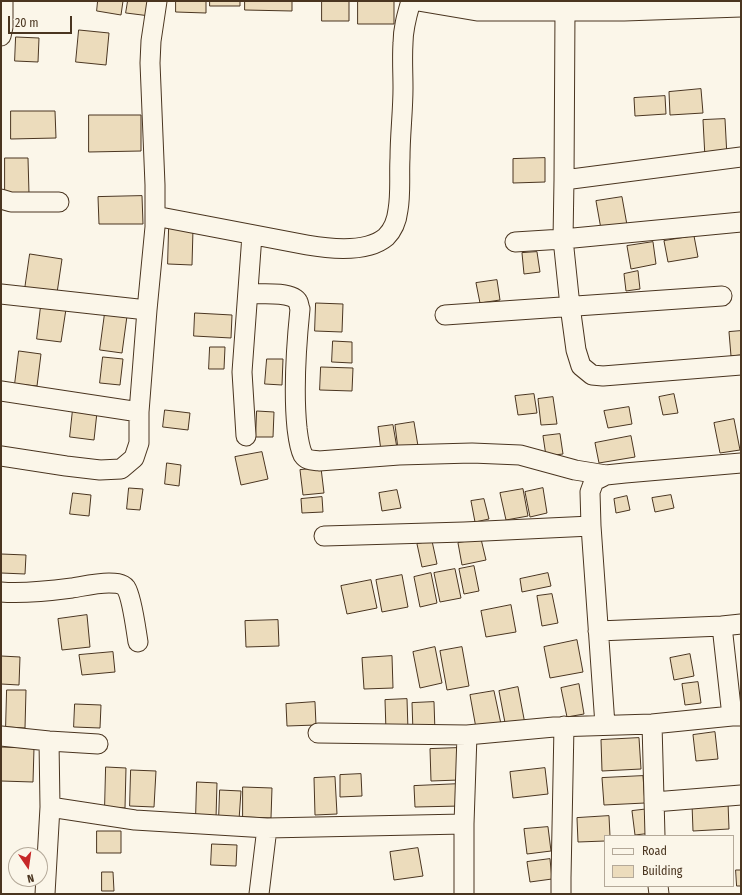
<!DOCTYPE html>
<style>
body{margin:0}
#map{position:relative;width:742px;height:895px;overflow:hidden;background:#fbf6e9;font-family:"Fira Sans Condensed",sans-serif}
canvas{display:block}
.frame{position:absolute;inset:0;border:2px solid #4a3520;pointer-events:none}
.legend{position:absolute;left:604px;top:835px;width:130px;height:52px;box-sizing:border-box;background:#fbf6e9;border:1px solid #b4a999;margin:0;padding:5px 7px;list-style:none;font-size:12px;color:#4a3520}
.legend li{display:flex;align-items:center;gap:8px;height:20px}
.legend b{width:20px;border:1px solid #b4a999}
.north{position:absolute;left:8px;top:847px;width:40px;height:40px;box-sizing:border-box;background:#fbf6e9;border:1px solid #b4a999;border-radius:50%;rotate:167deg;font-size:11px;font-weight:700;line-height:16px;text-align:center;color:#4a3520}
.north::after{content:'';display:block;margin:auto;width:14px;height:18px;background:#c62828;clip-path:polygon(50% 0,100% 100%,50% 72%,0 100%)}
.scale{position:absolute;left:8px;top:16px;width:64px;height:18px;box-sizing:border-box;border:2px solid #4a3520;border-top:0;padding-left:5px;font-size:12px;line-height:14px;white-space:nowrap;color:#4a3520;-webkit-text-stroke:3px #fbf6e9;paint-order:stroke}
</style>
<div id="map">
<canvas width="742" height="895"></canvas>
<div class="frame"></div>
<ul class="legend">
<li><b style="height:5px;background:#fbf6e9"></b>Road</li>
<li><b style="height:11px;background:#ecdcbc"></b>Building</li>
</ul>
<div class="north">N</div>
<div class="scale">20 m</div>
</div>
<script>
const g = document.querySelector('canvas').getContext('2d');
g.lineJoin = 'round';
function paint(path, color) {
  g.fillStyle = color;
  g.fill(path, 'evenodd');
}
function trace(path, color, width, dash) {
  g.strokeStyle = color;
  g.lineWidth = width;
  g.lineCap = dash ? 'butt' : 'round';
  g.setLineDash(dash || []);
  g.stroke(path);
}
const building = new Path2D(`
 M98,1H123L121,15L97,11Z
 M128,1H152L150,16L126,13Z
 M176,1H206V13L176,12Z
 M210,1H240V6H210Z
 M245,1H292V11L245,10Z
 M322,1H349V21H322Z
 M358,1H394V24H358Z
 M79,30L109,33L106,65L76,62Z
 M16,37L39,38L38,62L15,61Z
 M701,89L703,113L670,115L669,92Z
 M665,96L666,114L635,116L634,98Z
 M11,111H55L56,138L11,139Z
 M89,115H141V151L89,152Z
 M725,119L727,157L705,158L703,120Z
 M5,158H28L29,194H5Z
 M545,158V182L513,183V159Z
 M142,196L143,224H99L98,197Z
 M622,197L627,225L601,229L596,201Z
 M169,228L193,229L192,265L168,264Z
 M694,236L698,257L668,262L664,241Z
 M653,242L656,264L631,269L627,246Z
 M537,252L540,272L524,274L522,253Z
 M30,254L62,259L57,293L25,289Z
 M638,271L640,289L626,291L624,274Z
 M497,280L500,300L480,303L476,283Z
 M316,303L343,304L342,332L315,331Z
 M41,306L66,309L61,342L37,339Z
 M105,313L127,316L122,353L100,350Z
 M195,313L232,315L231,338L194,336Z
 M741,331V355L731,356L729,332Z
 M333,341L352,342V363L332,362Z
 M210,347H225L224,369H209Z
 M19,351L41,354L37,386L15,384Z
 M103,357L123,359L120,385L100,383Z
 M267,359H283L282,385L265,384Z
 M321,367L353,368L352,391L320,390Z
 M534,394L537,413L518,415L515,396Z
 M674,394L678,413L663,415L659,397Z
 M553,397L557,424L541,425L538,399Z
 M629,407L632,424L608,428L604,411Z
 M73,409L97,412L94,440L70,437Z
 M165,410L190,413L188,430L163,427Z
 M257,411L274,412L273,437H256Z
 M734,419L740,450L720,453L714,423Z
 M414,422L418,446L398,449L395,425Z
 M393,425L397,448L381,451L378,427Z
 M560,434L563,454L546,456L543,436Z
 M631,436L635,457L599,463L595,443Z
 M262,452L268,479L241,485L235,457Z
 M167,463L181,465L179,486L165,484Z
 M321,468L324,493L303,495L300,470Z
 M129,488L143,489L140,510L127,509Z
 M543,488L547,513L530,517L525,492Z
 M523,489L528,516L506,520L500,493Z
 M397,490L401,508L382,511L379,493Z
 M73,493L91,495L89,516L70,514Z
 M671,495L674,508L655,512L652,498Z
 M627,496L630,510L616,513L614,499Z
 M322,497L323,512L302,513L301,499Z
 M484,499L489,519L475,522L471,501Z
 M481,539L486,560L462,565L458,543Z
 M432,541L437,564L422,567L417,544Z
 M1,554L26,555L25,574L1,573Z
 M474,566L479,591L464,594L459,569Z
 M455,569L461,598L440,602L434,573Z
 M431,573L437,603L420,607L414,577Z
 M548,573L551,586L522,592L520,579Z
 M402,575L408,607L382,612L376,580Z
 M371,580L377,608L347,614L341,586Z
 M552,594L558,623L542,626L537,596Z
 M511,605L516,632L486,637L481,611Z
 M87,615L90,647L62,650L58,619Z
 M278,620L279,646L246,647L245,621Z
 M577,640L583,672L550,678L544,647Z
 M435,647L442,683L420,688L413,652Z
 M462,647L469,686L447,690L440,651Z
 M113,652L115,672L82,675L79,655Z
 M690,654L694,676L674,680L670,658Z
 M1,656L20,657L19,685L1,684Z
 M392,656L393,688L364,689L362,658Z
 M698,682L701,703L685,705L682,684Z
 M579,684L584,714L567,717L561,688Z
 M518,687L525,724L506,728L499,691Z
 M7,690H26L25,728L6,727Z
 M494,691L501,724L476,728L470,695Z
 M407,699L408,730L386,731L385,700Z
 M315,702L316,725L287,726L286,704Z
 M434,702L435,732H413L412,703Z
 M75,704L101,705L100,728L74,727Z
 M715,732L718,759L696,761L693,735Z
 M639,738L641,769L602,771L601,740Z
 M1,747L34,748L33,782L1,781Z
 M458,748L459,780L431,781L430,749Z
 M106,767L126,768L125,808L105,807Z
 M545,768L548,794L513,798L510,772Z
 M131,770L156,771L154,807L130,806Z
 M361,774L362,796L340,797V775Z
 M643,776L645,803L604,805L602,778Z
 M335,777L337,814L315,815L314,778Z
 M197,782L217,783L216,818L196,817Z
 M460,784L461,806L415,807L414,786Z
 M243,787L272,788L271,818L243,817Z
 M220,790L241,791L239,820L219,819Z
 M728,802L729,829L693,831L692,804Z
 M649,809L652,833L635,835L632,811Z
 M609,816L610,836H605V841L578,842L577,818Z
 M548,827L551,851L527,854L524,829Z
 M97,831H121V853H97Z
 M212,844L237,845L236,866L211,865Z
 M418,848L423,876L394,880L390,852Z
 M550,859L552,879L530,882L527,862Z
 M736,870H741V886H737Z
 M102,872H113L114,891H102Z`);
const minor = new Path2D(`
 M418,1L477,11H624L741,7
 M565,11L564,180L563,239L570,306L576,350L581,366L592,375L603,376L741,365
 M1,36L3,27V1
 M564,180L741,157
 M1,199L11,202H59
 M155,216L307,245C330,249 367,253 386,237C393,230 397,219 398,210C401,193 399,175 400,158C400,135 403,111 403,88C403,73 402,58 403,43C403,28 407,15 411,1
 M515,242L563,239L741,222
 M1,294L147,310
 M248,294C259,294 293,291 298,302C299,304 299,307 300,309C296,348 293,388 297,428C298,436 299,447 303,455C307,461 313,460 319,461L399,455L472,453L520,455L575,470L606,475
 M445,315L722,296
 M1,391L139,412
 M246,436L242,372L252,235
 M1,456L66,466L100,470L121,469L134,458L139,443V412L147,310L155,227V185L150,63L151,41L157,1
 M324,536L464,532L591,526
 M1,592C24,594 49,591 72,588C84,586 97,583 109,583C114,583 122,583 126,588C132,597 136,630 138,642
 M741,624L722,626L732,716H741
 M598,631L722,626
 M652,724L655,836
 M605,725L591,526L590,492L594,481L606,475L625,473L741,463
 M318,733L467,735
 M1,736L49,741L98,744
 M654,802L741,795
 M50,807L135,820L267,828
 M658,886L659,894
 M45,894L50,807L49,741
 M259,894L267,828L464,824
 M464,894V824L467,735L554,727L652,724L732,716
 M561,894V878L564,726`);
paint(building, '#ecdcbc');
trace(building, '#4a3520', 1);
trace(minor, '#4a3520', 21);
trace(minor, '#fbf6e9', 19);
</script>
